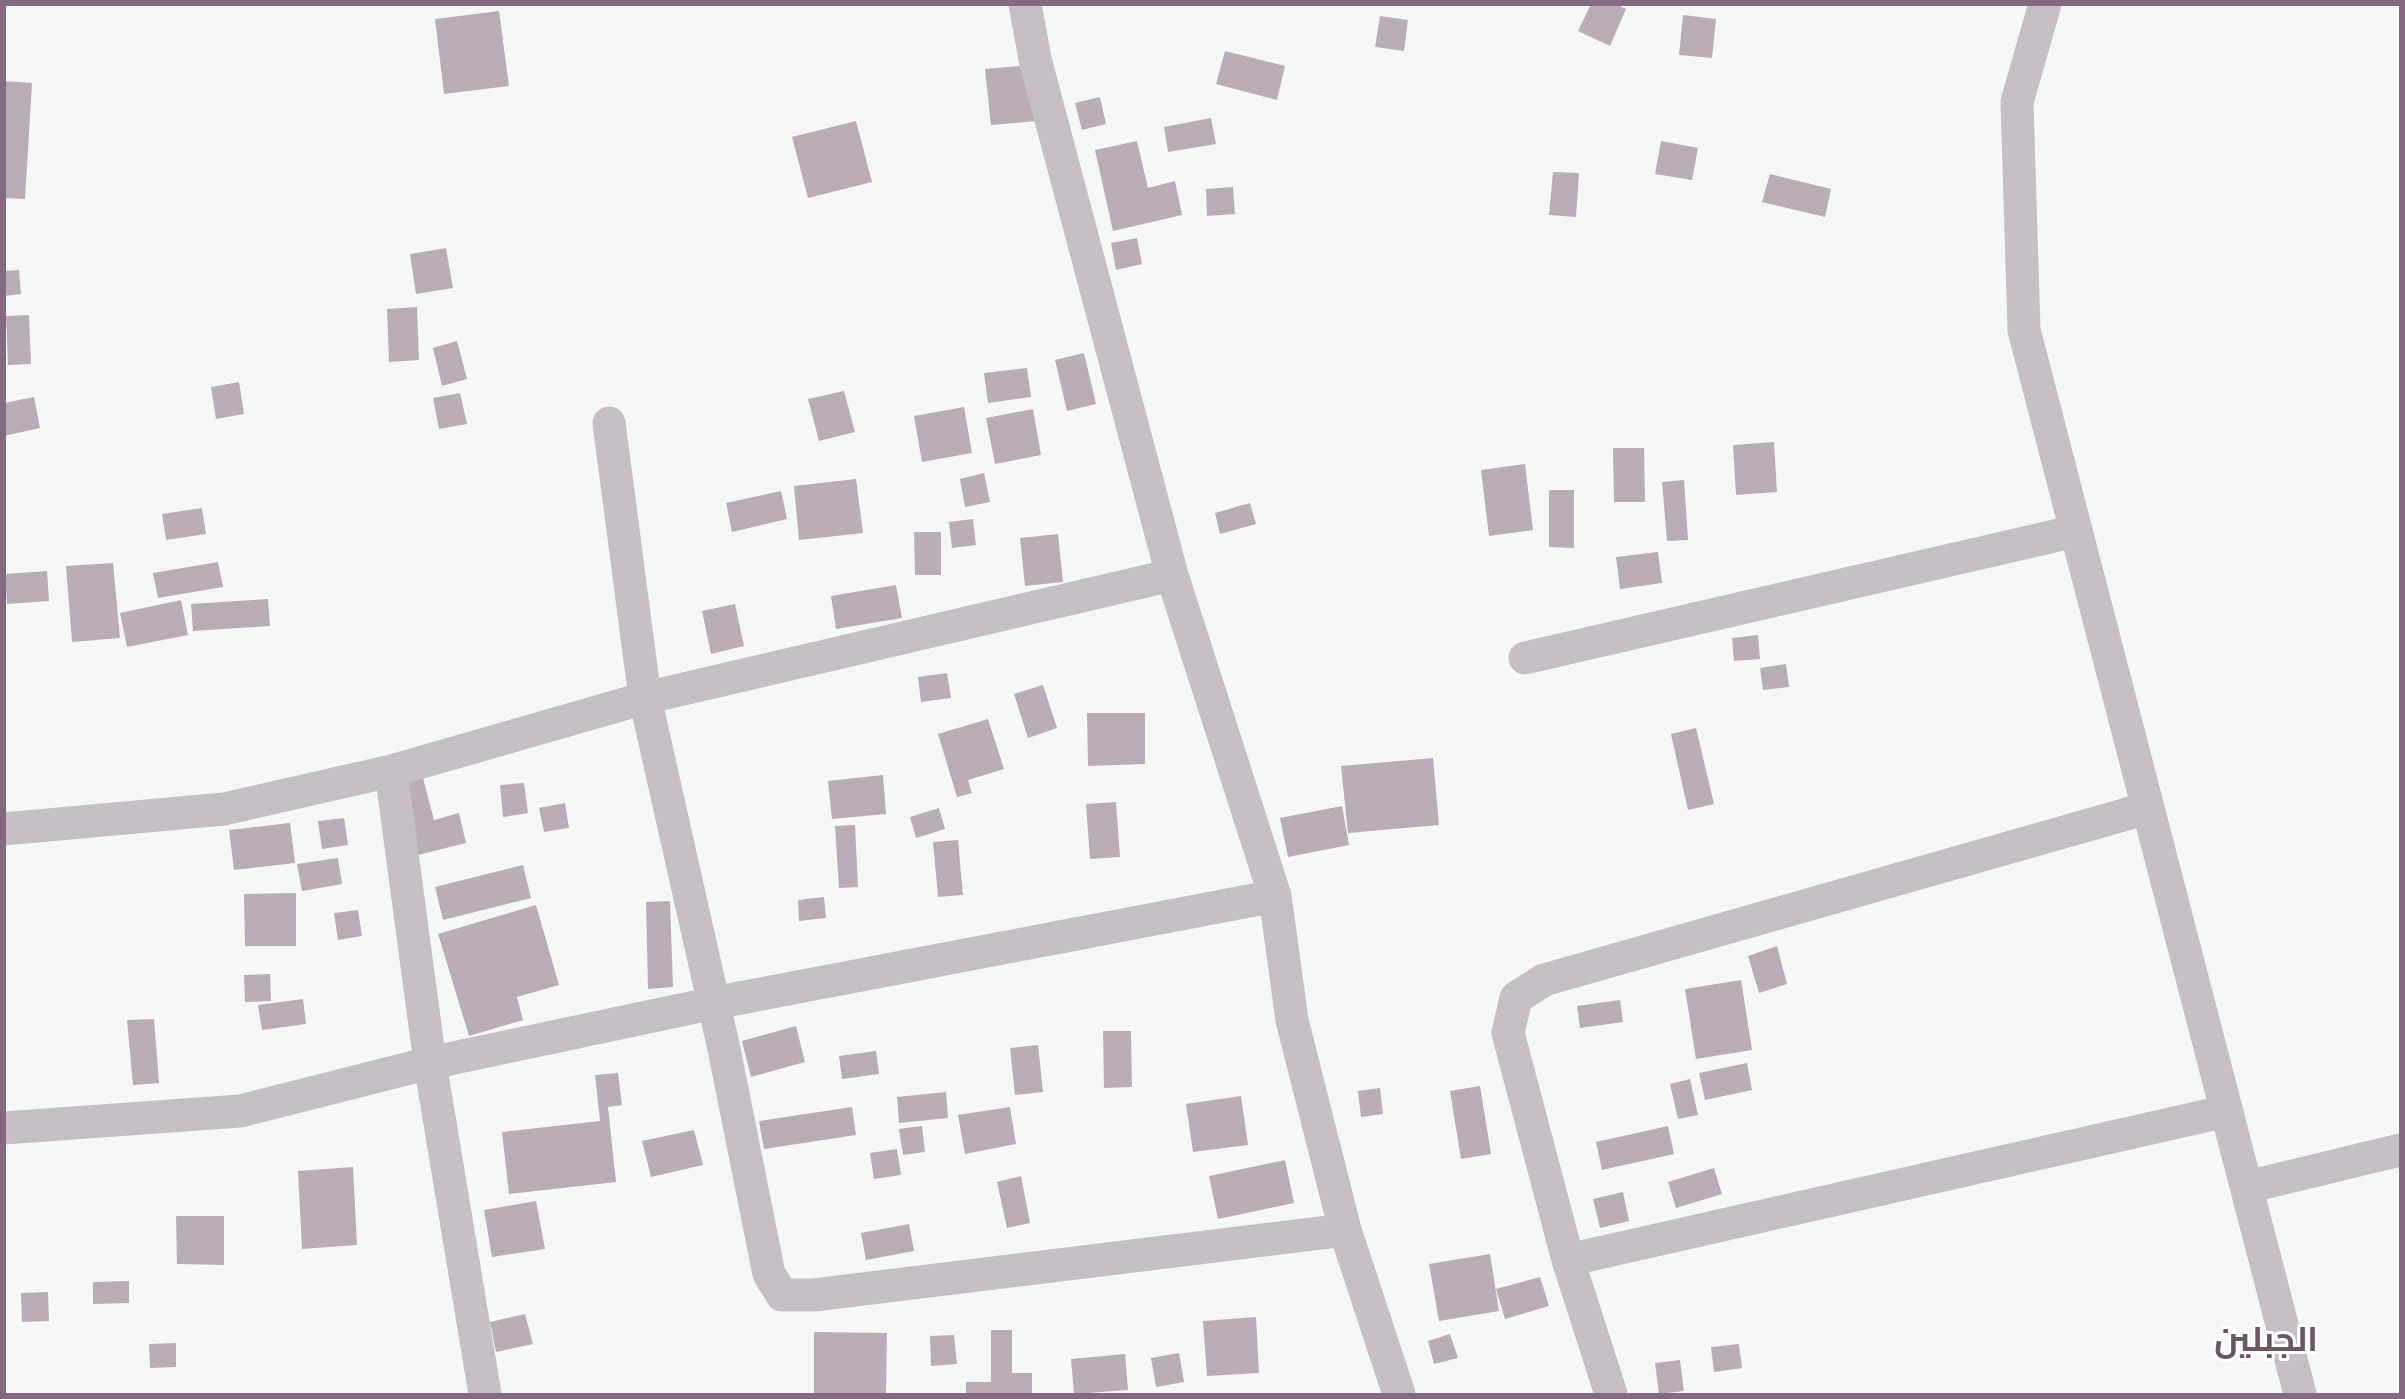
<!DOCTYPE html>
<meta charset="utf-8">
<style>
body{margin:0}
#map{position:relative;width:2405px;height:1399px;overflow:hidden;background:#f6f8f7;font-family:Figtree,sans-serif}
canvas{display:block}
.frame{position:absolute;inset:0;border:6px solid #856980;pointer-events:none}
</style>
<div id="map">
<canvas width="2405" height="1399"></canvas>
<div class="frame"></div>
</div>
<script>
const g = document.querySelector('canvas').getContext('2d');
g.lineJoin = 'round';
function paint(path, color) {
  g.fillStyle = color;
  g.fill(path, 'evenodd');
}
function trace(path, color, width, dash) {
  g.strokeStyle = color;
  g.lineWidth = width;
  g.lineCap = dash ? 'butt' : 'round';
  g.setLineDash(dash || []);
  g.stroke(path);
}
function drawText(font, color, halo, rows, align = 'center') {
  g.font = font + ' Figtree,Cairo,sans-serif';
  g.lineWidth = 6;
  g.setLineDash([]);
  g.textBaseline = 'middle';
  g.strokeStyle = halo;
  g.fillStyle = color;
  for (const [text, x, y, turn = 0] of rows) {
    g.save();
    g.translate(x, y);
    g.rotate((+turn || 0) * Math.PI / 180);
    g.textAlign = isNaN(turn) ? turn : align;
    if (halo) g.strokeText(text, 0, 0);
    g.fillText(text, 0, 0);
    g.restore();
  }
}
const building = new Path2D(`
 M1591,4H1616L1626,9L1610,46L1578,31Z
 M499,11L509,86L444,94L435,19Z
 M1683,15L1716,19L1712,58L1679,55Z
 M1380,16L1408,20L1404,51L1375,47Z
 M1225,51L1285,66L1277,100L1216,84Z
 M1031,65L1037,121L991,125L985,69Z
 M4,81L32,83L25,199L4,198Z
 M1100,97L1106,124L1082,130L1075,103Z
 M1211,118L1216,144L1168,152L1164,127Z
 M856,121L872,182L808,198L792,137Z
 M1137,141L1148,188L1175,181L1182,215L1113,231L1095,150Z
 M1661,141L1698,148L1692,180L1655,174Z
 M1553,172L1579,173L1576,217L1549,215Z
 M1770,174L1831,189L1825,217L1762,202Z
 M1233,187L1235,214L1207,216L1206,189Z
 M1137,238L1142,264L1116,270L1111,243Z
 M446,248L453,288L416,294L410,254Z
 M19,270L21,294L4,296V271Z
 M417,307L419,360L389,362L387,309Z
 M29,315L31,364L8,365L6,316Z
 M457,341L467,379L442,386L433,348Z
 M1084,353L1096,404L1067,411L1055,360Z
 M1027,368L1031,397L988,403L984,373Z
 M239,382L244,414L216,419L211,387Z
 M844,391L855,432L819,441L808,399Z
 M460,393L467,424L439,429L433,398Z
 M34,397L40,428L4,436V403Z
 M964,407L972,453L922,462L914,416Z
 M1033,409L1041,455L995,464L986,418Z
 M1774,442L1777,492L1736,495L1733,445Z
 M1613,448H1644L1645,502H1614Z
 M1525,464L1533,530L1489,536L1481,470Z
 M984,473L990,502L965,507L960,479Z
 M856,479L863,533L799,540L794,486Z
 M1684,480L1688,540L1667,541L1662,482Z
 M1549,490H1574V548L1549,547Z
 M781,491L787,519L732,532L726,503Z
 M1250,503L1256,524L1220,534L1215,513Z
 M202,508L206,534L166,540L162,514Z
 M973,519L976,545L952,548L949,522Z
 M914,532H941V575H915Z
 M1058,534L1063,582L1025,586L1020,538Z
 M1658,552L1662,583L1620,589L1616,557Z
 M218,562L223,587L158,598L153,573Z
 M113,563L120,638L72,642L66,566Z
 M47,571L49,601L7,604L5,574Z
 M896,585L902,618L836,629L831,596Z
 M268,599L270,626L193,631L191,604Z
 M181,600L188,635L127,647L120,613Z
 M735,604L744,646L711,654L702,611Z
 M1758,635L1760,659L1734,661L1732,638Z
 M1786,664L1789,687L1763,690L1760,668Z
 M947,673L951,698L921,702L918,677Z
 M1043,685L1057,728L1028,738L1014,694Z
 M1087,713H1145V764L1088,766Z
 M988,719L1004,769L968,780L972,793L957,797L938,734Z
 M1696,728L1714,804L1688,810L1671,734Z
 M1433,758L1439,825L1348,833L1341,766Z
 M883,775L886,814L832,819L828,781Z
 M423,778L434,820L459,813L466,843L410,857L393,785Z
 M524,783L528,813L503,817L500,785Z
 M1116,802L1120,857L1090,859L1086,804Z
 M565,803L569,828L544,832L539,808Z
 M1342,806L1349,845L1288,857L1280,818Z
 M939,808L945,829L916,838L910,817Z
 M344,818L348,845L322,849L318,821Z
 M290,823L295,863L234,870L229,830Z
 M855,825L858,887L839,888L835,826Z
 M958,840L963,895L938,897L933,842Z
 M338,858L342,884L302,891L297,864Z
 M523,865L531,898L443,920L435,887Z
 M296,893V946H245L244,894Z
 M824,897L826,918L799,921L798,900Z
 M670,901L673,987L648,989L646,902Z
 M536,905L559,985L517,997L523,1020L469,1036L438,934Z
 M358,910L362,936L338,940L334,913Z
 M1777,946L1787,984L1759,993L1748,956Z
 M270,974L271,1001L245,1002L244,975Z
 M1741,980L1752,1050L1696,1059L1685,989Z
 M303,999L306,1024L262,1030L258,1005Z
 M1620,1000L1623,1022L1580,1028L1577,1006Z
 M154,1019L159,1083L133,1085L127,1020Z
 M796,1026L805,1062L751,1077L742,1041Z
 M1103,1031H1131L1132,1087L1104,1088Z
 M1038,1045L1043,1092L1015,1095L1010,1048Z
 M876,1051L879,1074L842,1079L839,1056Z
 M1747,1063L1752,1090L1705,1100L1699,1073Z
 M618,1073L622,1105L608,1107L616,1182L509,1194L502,1132L600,1121L595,1075Z
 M1690,1079L1698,1115L1678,1119L1670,1084Z
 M1480,1086L1491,1154L1461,1159L1450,1091Z
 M1380,1088L1383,1114L1361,1117L1358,1091Z
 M946,1092L948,1118L899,1123L897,1097Z
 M1241,1096L1248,1145L1193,1152L1186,1104Z
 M852,1107L856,1135L764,1149L759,1121Z
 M1010,1107L1016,1144L965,1154L958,1115Z
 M922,1126L925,1152L903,1155L899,1129Z
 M1668,1126L1674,1154L1602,1170L1596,1142Z
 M694,1130L703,1165L651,1177L642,1141Z
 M897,1149L901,1175L874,1179L870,1153Z
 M1285,1160L1294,1203L1218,1219L1209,1176Z
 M353,1167L357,1245L302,1249L298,1171Z
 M1714,1168L1722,1194L1676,1208L1668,1182Z
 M1021,1176L1030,1223L1007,1228L997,1182Z
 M1623,1192L1629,1221L1600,1228L1593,1199Z
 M536,1201L545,1249L492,1257L484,1210Z
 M176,1216H224V1265L177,1264Z
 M909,1224L914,1251L866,1260L861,1233Z
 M1490,1254L1499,1311L1439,1321L1429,1264Z
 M1540,1277L1549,1306L1505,1319L1496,1289Z
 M129,1281V1303L93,1304V1282Z
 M48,1292L49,1321L22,1322L21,1293Z
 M525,1314L533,1344L496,1352L490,1322Z
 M1256,1317L1259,1373L1207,1376L1203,1321Z
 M991,1330H1012V1373H1032V1394H966V1382H991Z
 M814,1332L887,1333L886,1394H814Z
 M1450,1334L1458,1358L1434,1364L1428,1341Z
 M954,1335L957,1364L931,1366L930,1336Z
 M176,1343V1367L150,1368L149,1344Z
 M1739,1344L1742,1368L1714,1372L1711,1347Z
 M1179,1353L1184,1382L1156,1387L1151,1358Z
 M1125,1354L1128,1390L1074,1394L1071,1359Z
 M1680,1360L1684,1391L1659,1394L1655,1363Z`);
const minor = new Path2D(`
 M1025,4L1035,59L1172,575L1275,896L1292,1020L1345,1230L1399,1394
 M2045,4L2017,102L2024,330L2300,1394
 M609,423L645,698L724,1049L769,1274L782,1295H814L1345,1230
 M1525,658L2076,531
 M391,771L430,1063L485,1394
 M4,829L224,809L391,771L645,698L1172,575
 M4,1128L240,1111L430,1063L714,1003L1275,896
 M2247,1187L2400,1150
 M1568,1260L2227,1111
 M1611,1394L1568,1260L1508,1033L1516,998L1544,980L2148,808`);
const townNames = [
 ["الجبلين",2266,1341]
];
paint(building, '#baadb8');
trace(minor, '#c7bfc6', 33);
drawText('bold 34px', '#6a5667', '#fff', townNames);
</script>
